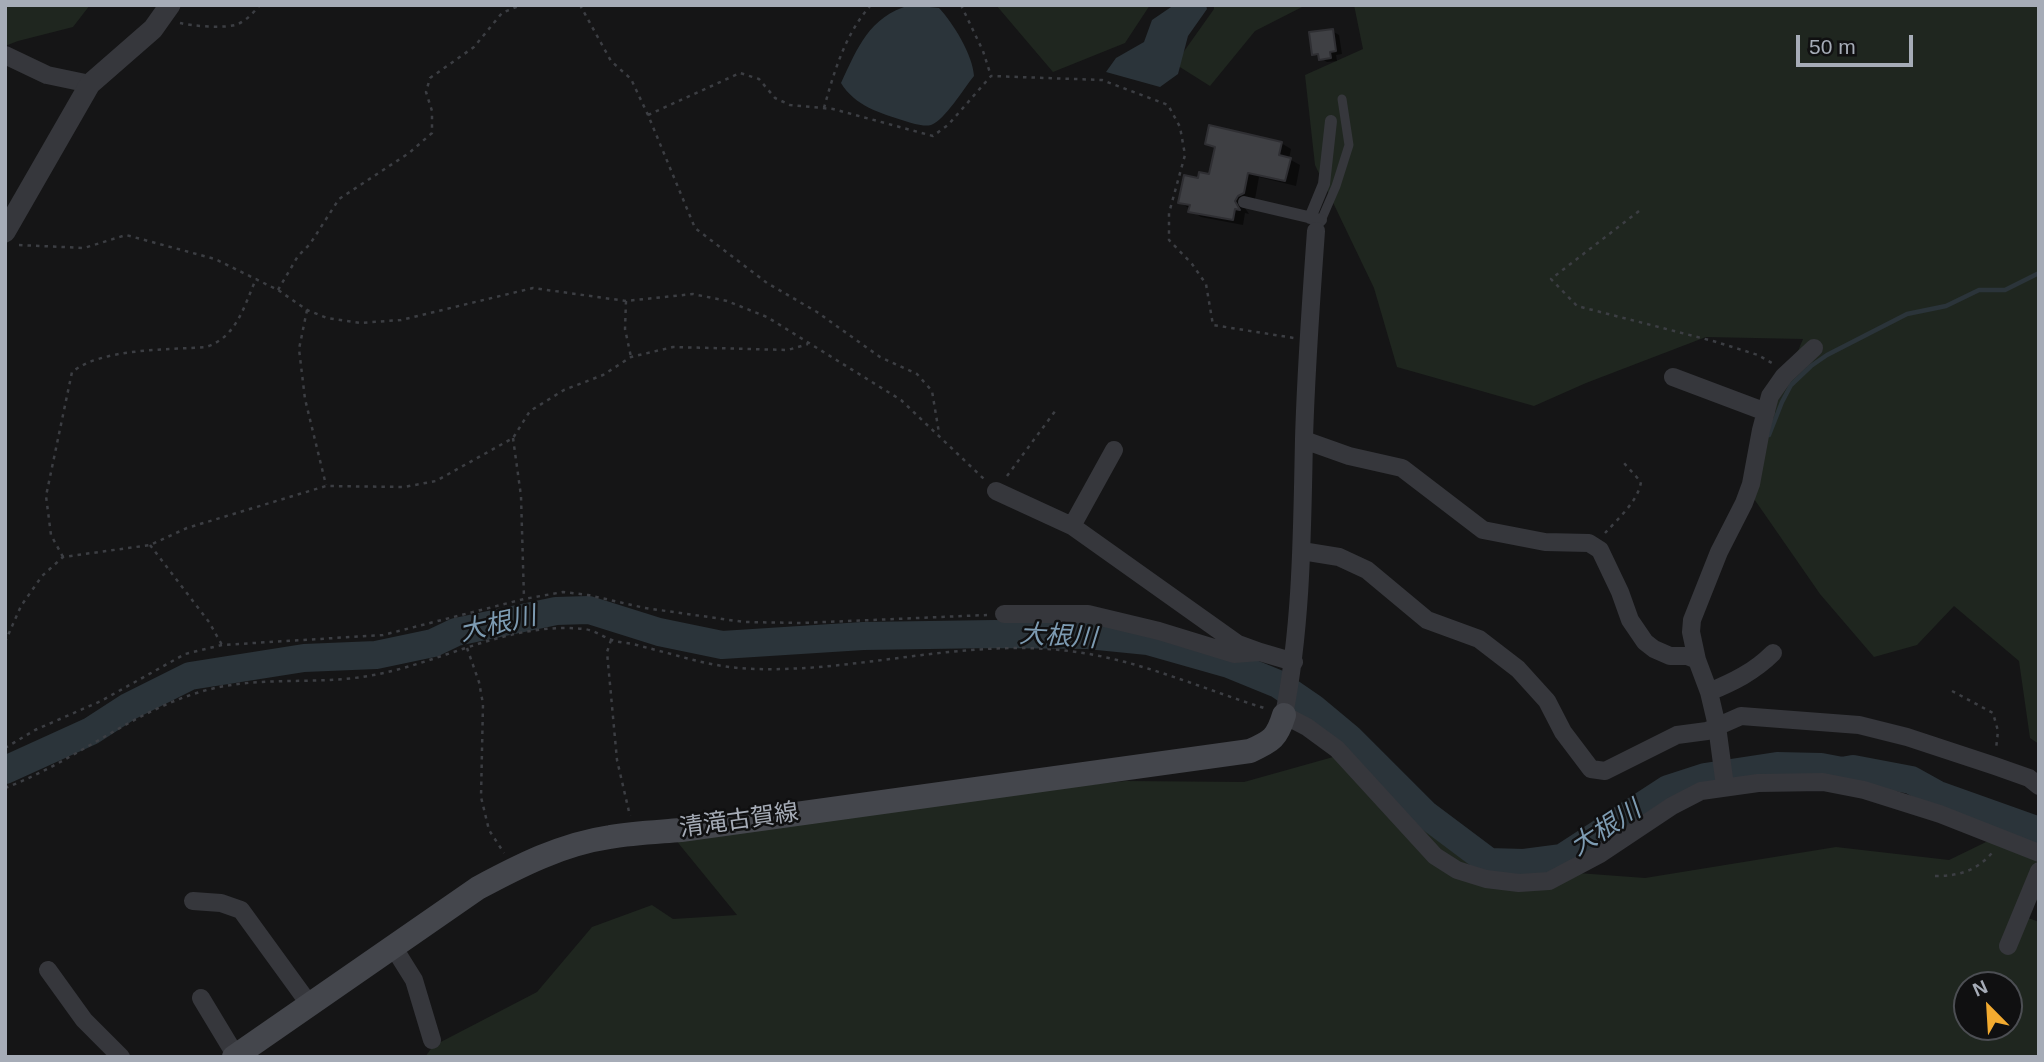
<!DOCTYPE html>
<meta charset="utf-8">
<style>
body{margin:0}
#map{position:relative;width:2044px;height:1062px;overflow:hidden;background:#151516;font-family:Helvetica,sans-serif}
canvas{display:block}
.frame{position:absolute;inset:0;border:7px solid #a6acb7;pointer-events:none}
.north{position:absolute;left:1953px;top:971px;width:70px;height:70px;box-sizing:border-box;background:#101011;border:2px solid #4c4e53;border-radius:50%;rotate:336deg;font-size:19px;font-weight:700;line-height:28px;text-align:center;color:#a6acb7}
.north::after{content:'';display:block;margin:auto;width:24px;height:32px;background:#f3ab30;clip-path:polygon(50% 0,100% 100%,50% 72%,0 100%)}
.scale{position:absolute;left:1796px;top:35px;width:117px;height:32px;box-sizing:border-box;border:4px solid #a6acb7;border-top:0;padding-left:9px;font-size:21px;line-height:24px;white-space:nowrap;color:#a6acb7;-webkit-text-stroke:5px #101011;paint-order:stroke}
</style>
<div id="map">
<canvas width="2044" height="1062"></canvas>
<div class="frame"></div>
<div class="north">N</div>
<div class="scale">50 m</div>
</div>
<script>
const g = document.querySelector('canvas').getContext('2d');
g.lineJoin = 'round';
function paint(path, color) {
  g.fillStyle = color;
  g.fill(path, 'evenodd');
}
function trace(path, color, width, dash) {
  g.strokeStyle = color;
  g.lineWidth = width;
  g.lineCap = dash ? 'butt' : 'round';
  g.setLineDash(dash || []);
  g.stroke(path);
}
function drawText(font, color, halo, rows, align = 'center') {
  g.font = font + ' Helvetica,"Noto Sans JP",sans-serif';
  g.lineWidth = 5;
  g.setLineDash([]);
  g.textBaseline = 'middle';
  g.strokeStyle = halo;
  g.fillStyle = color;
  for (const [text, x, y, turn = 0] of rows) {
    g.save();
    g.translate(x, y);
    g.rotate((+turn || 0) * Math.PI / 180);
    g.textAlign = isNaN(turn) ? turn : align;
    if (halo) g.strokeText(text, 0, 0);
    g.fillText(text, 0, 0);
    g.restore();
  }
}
const green = new Path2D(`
 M5,5H90L73,27L18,41L5,46Z
 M996,5H1150L1125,43L1053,72Z
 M1214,5H1306L1255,31L1210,86L1175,64L1214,9Z
 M1354,5H2039V744L2030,738L2019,661L1954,606L1917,645L1874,657L1820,594L1743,483L1803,339L1706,337L1586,383L1534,406L1397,367L1374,288L1315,165L1305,75L1363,49Z
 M1351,752L1470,865L1645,878L1836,847L1949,860L2017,827L2039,841V877L2020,915L2039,922V1057H425L433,1046L537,992L592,927L652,905L673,919L737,915L666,828L1126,781L1244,782ZM1967,985H2009V1027H1967Z`);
const water = new Path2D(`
 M910,5L939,8C953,23 973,55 974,76C964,88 945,120 931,125C923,127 912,123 905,121C880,113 855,106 841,83C858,47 869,17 910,5Z
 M1174,5H1206L1207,9L1188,36L1178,74L1160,87L1106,72L1116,58L1144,42L1152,20Z`);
const shadow = new Path2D(`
 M1332,31L1339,35L1342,54L1336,55L1337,61L1327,62L1314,54Z
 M1207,143H1281L1291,149L1289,159L1300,165L1296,186L1259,177L1255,199L1245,208L1249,214L1245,213L1243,225L1201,217L1180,202L1199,180L1210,176L1216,149Z`);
const stream = new Path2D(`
 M1769,435L1782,402L1791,385L1811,366L1827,355L1907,314L1946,306L1979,290H2005L2039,273
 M2038,831H2039`);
const river = new Path2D(`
 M5,770L91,731L128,707L190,676L304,658L376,655L433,643L456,632L556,611L589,610L659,632L722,645L863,636L994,634L1088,635L1148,641L1229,664L1278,684L1313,708L1349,738L1425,814L1489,862L1524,863L1562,858L1668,789L1705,777L1777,766L1821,767L1842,771L1853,769L1911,780L1938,795L2039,831`);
const building = new Path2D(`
 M1333,29L1336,51L1330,52L1331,58L1319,60L1318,54L1312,55L1309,32Z
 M1209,125L1282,142L1279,155L1291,158L1285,181L1248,173L1244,193L1238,196L1235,201L1240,210L1235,209L1233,220L1188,212L1190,205L1178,203L1184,175L1198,178L1199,172L1209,174L1215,147L1205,144Z`);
const path = new Path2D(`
 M580,5L611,61L631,79L648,115L695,228L767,283L817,312L880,357L917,374L932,391L939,433
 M961,5L983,51L991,76
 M180,23C192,26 227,29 238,24C247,20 254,12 260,5
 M824,108C834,72 845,34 871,5
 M648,115L740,73L759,79L775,98L790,105L833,109L933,136L948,125L991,76L1102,80L1168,105L1180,127L1185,155L1169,213V240L1192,264L1206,284L1213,325L1294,338
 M1639,211L1551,279L1577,306L1713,341L1758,355L1772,363
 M19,245L84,248L126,235L215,259L278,290L307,310L327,318L360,323L401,320L533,288L626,301L693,294L727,301L767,317L901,400L984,479
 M278,290L298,256L310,244L339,199L409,153L432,133V111L426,92L430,78L474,47L502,13L521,5
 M626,301L625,329L631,357
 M307,310L299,349L305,399L326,485
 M513,438L521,496L524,598
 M1007,476L1056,410
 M1605,533C1618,519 1638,501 1641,482L1624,463
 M150,545L209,622L222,645
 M63,557L51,535L46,496L72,372C102,348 167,350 206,347C237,337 244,306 256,279
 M611,640L607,652L617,760L630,816
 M5,642L21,606L42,576L63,557L150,545L187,528L326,486L404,487L436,481L513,438L530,411L564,390L603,375L631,357L673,347L788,350L808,344
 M467,648L479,682L483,704L481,797L489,830L504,853
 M1952,691L1993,713L1998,731L1996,749
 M5,748L35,730L101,701L185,654L222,645L383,635L524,599L563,592L588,595L645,608L744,622L802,623L987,615
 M5,788C77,761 137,707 211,689C262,676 316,685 368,676C441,664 508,621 584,629C595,630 604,638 615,641C623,643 632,643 640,646C682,656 712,668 756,669C860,672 964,638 1069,651C1137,659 1200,688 1264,708
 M1935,876C1959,876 1976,871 1992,853`);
const service = new Path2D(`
 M1320,223L1336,186L1349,145L1342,99`);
const pedestrian = new Path2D(`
 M1244,202L1321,220
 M1310,218L1324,184L1331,121`);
const minor = new Path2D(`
 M5,55L47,75L90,84
 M1316,231C1311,300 1306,369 1304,439C1302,532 1302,623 1284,715L1307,727L1337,749L1435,856L1457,870L1486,879L1519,883L1549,881L1600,854L1672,806L1701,791L1758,783L1823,782L1864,790L1940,814L2039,853
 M1673,377L1766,412
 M1304,440L1349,456L1402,468L1483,530L1545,542L1589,543L1600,550L1620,592L1630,620L1645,642L1654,649L1670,656H1687L1697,660
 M996,491L1072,526L1238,644L1260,652
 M1072,526L1114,450
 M1302,551L1339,557L1367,570L1427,620L1479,639L1518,669L1547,701L1563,732L1591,769L1605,771L1677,735L1707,731L1741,716L1859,725L1907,737L1995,766L2029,778L2039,786
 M1004,614H1088L1159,631L1234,654L1260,652L1294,662
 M1709,692C1733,682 1754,672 1773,653
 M1725,786L1717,726L1709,692L1697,660L1691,632L1692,620L1719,552L1744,503L1751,484L1761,430L1770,396L1784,376L1814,348
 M193,901L221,903L241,910L310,1005
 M2008,946L2039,871
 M394,948L414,980L432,1040
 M48,970L84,1020L121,1057
 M201,998L236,1056`);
const tertiary = new Path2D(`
 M5,232L90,84L153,29L170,5`);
const secondary = new Path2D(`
 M234,1057L478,888C519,866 562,844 610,837C633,833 657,832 681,830L1250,751C1272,741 1277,738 1284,715`);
const streetNames = [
 ["清滝古賀線",739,821,-8]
];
const waterNames = [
 ["大根川",498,625,-13],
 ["大根川",1058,637,3],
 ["大根川",1606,829,-33]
];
paint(green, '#1f261f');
paint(water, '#2b343a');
paint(shadow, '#0007');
trace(stream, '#2b343a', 4.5);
trace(river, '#2b343a', 28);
paint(building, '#3f4044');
trace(building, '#2f2f33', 2);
trace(path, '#3c3e43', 2.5, [3.5, 5]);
trace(service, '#36373c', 9);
trace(pedestrian, '#36373c', 12);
trace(minor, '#36373c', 18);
trace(tertiary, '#36373c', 21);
trace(secondary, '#44464c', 24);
drawText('24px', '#a6acb7', '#101011', streetNames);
drawText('italic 26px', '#7d9bb2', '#101011', waterNames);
</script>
